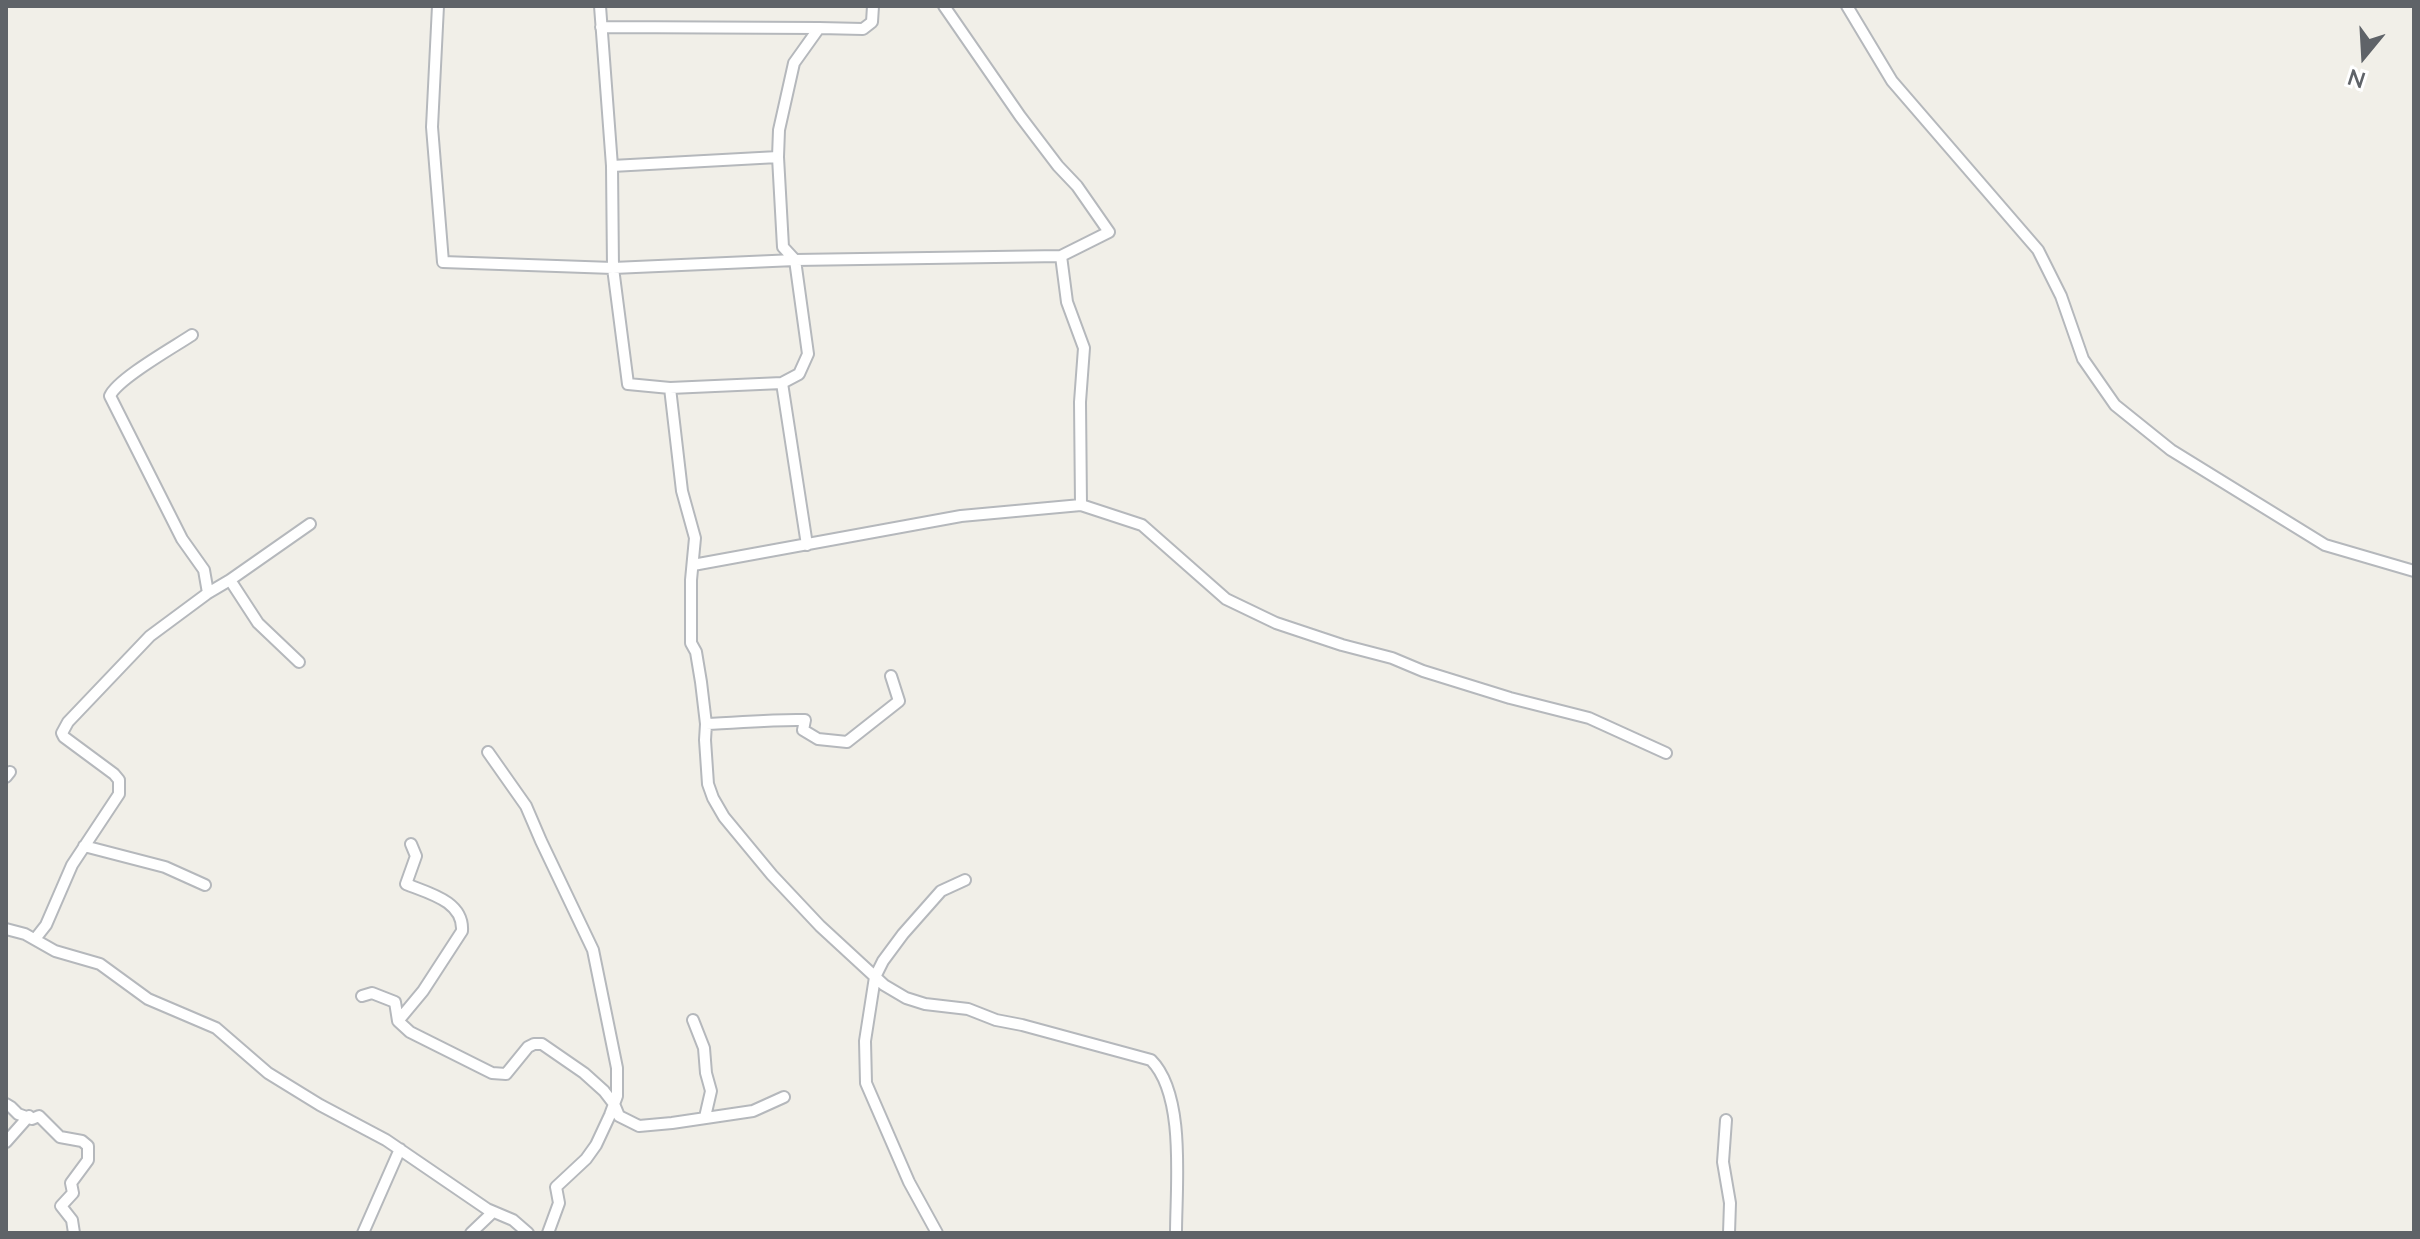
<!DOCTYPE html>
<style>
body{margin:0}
#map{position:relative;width:2420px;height:1239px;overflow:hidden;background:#f1efe8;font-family:Lato,sans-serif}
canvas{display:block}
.frame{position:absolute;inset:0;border:8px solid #5f6368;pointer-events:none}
.north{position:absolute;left:2324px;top:16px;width:80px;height:80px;-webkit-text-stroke:6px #fff;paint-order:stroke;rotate:198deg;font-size:22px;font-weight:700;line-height:32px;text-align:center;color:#5f6368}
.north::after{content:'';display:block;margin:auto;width:28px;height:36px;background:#5f6368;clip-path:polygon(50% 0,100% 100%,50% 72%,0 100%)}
</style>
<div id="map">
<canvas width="2420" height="1239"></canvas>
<div class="frame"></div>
<div class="north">N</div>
</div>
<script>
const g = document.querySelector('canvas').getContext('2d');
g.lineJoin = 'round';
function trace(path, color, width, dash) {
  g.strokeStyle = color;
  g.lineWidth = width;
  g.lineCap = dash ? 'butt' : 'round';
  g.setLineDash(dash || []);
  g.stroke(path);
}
const street = new Path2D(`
 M438,6L432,127L443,262L613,268L795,260L808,354L799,374L782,383L670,388
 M600,6L612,166
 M1847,6L1892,81L2038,250L2061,296L2083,359L2115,405L2171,450L2325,545L2414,571
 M601,27L819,28L794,63L779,130L778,157L783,247L795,260L1061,256L1109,232L1077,186L1058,166L1020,116L944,6
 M819,28L863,29L872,22L873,6
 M778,157L612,166L613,268L628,384L670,388L682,491L695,538L691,580V643L696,652L701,682L706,724L705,740L708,784L713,798L724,817L772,875L820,926L884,985L906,998L925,1004L968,1009L996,1020L1022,1025L1151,1060C1186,1095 1176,1186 1176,1233
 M192,335C174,347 117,379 110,396L182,539L204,570L208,593
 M782,383L807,545
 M1081,505L1142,525L1226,599L1276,623L1342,645L1392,658L1423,671L1510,698L1589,718L1666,753
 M693,565L961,516L1081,505L1080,402L1084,348L1067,302L1061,256
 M230,580L258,623L299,662
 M706,724C739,723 772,719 805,720L803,730L818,739L847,742L899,701L891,676
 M488,752L526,806L541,841L593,950L617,1068V1096L610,1115L596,1145L586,1159L556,1187L559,1203L548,1233
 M6,777L10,772
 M84,846L165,867L205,885
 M6,929L25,934L55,951L100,964L148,999L216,1028L268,1073L320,1105L386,1140L487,1209L513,1220L528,1233
 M35,939L46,925L72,865L119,794V780L114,774L64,737L62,733L68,722L150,636L208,593L230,580L310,524
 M362,996L372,993L395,1002L398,1021L410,1032L492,1073L506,1074L528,1047L534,1044H542L584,1073L604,1091L614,1104L619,1116L639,1126L672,1123L753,1111L784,1097
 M693,1020L704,1048L706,1073L711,1091L705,1117
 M398,1021L423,991L462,931C464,901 428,893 406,884L416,856L411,844
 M6,1104L11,1107L18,1114L32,1119L39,1116L60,1137L82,1141L88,1146V1160L71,1183L73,1193L61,1206L72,1220L74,1233
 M1726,1120L1723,1162L1730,1203L1729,1233
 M6,1142L29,1116
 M363,1233L400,1149
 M471,1233L493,1212
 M937,1233L909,1182L866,1083L865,1041L875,977L883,961L903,934L941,891L965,880`);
trace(street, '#b5b8bc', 14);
trace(street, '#fff', 10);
</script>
